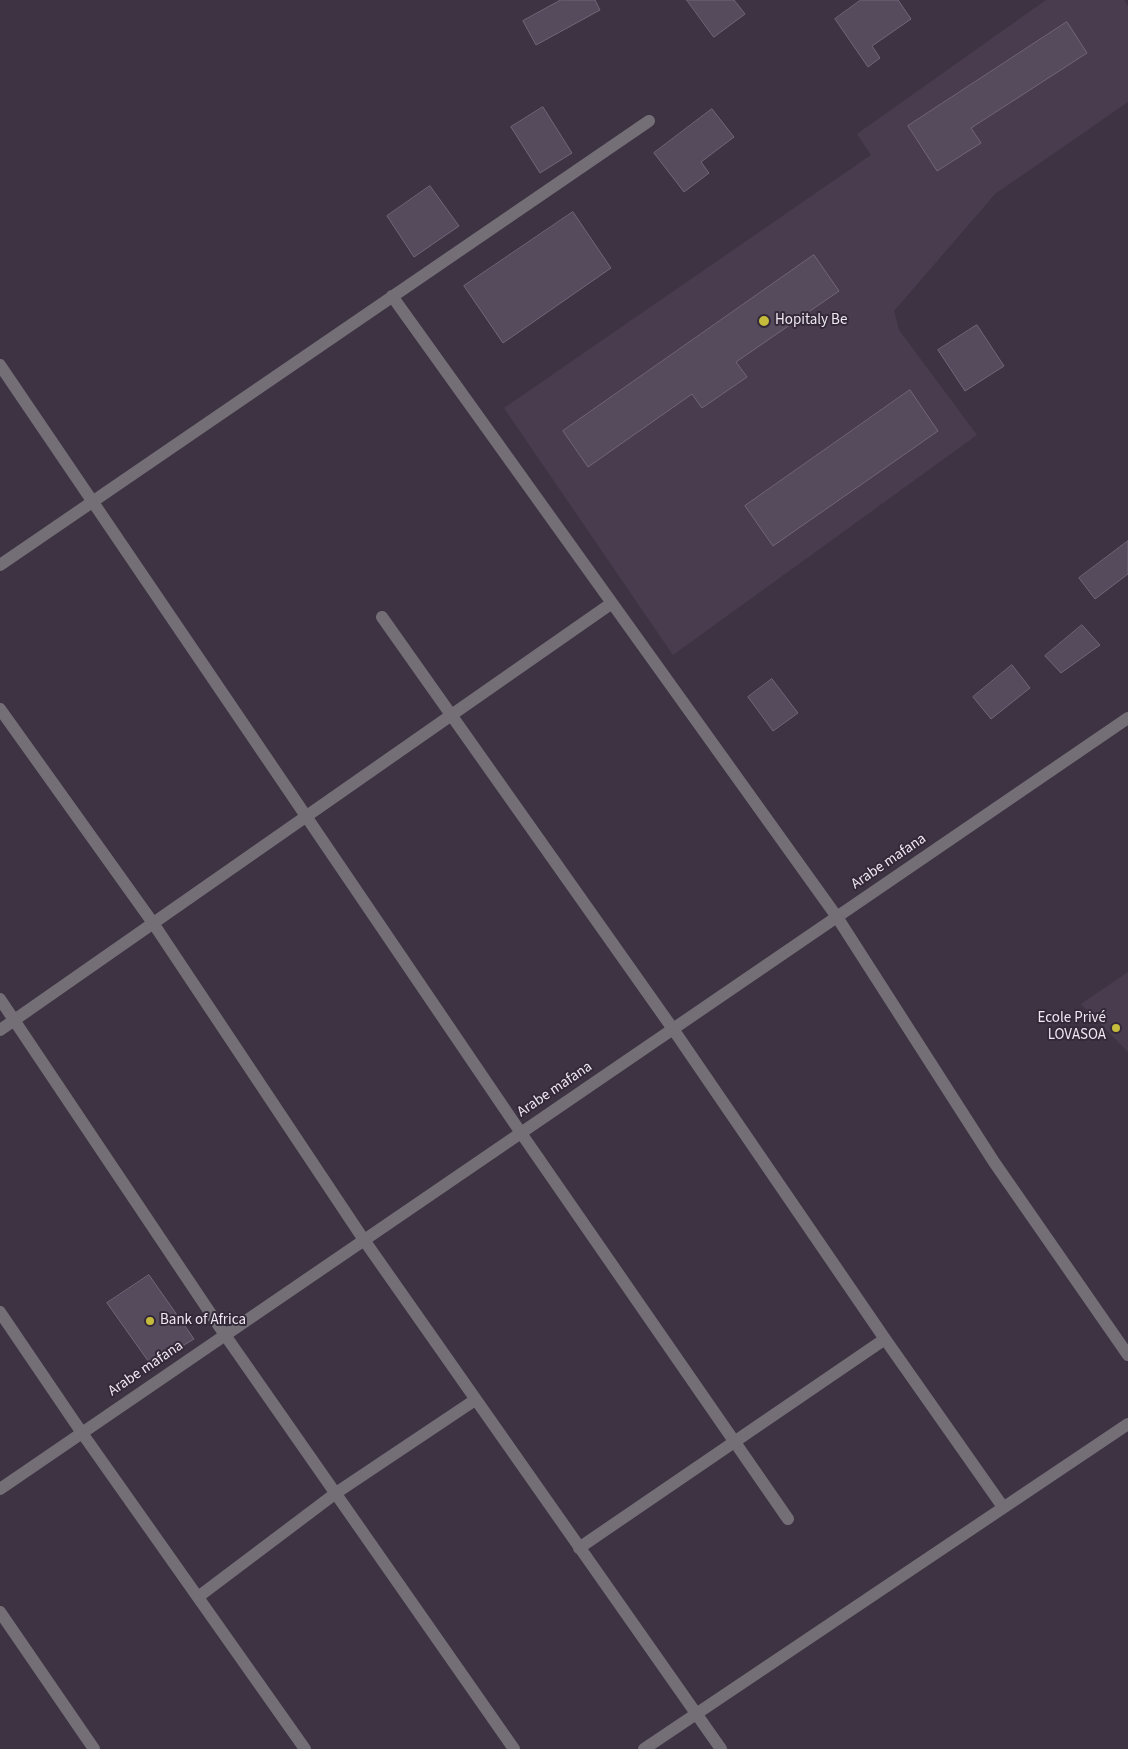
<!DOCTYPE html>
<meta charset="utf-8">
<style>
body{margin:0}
canvas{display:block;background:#3d3342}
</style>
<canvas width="1128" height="1749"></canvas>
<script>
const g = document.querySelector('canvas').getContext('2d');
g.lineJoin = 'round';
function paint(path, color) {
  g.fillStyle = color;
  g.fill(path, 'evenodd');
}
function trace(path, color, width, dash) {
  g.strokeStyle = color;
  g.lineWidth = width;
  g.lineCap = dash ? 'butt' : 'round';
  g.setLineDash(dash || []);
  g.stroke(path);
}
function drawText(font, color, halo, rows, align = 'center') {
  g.font = font + ' "Source Sans 3",sans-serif';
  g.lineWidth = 4;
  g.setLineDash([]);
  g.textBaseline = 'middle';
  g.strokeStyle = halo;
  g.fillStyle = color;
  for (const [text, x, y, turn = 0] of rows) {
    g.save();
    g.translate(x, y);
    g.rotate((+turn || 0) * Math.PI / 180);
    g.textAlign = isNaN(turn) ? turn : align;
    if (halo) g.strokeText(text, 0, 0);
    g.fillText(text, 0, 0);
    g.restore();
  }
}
const built = new Path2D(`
 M1046,0H1124L1128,6V102L995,194L894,311L899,330L977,435L673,655L504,408L871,155L857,134Z
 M1128,972V1052L1081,1004Z`);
const building = new Path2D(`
 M561,0H595L600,10L536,45L523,21Z
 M687,0H734L745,14L714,37Z
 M861,0H898L911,19L872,46L880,58L868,67L835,19Z
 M1067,22L1087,53L971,128L981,143L937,171L908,126Z
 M543,107L572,153L540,173L511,127Z
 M712,109L734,137L701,162L709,173L684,192L654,153Z
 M430,186L459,226L414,257L387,216Z
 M573,212L611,268L503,343L464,286Z
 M814,255L839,291L736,362L747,377L702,408L692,394L588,467L563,431Z
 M977,325L1004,366L965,391L938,350Z
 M910,390L938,431L773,546L745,506Z
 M1128,541V574L1095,599L1079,578Z
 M1082,625L1100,645L1061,673L1045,656Z
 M1012,665L1030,688L991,719L973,697Z
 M772,679L798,713L773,731L748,697Z
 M149,1275L194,1339L151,1365L107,1303Z`);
const minor = new Path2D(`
 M392,296L837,917L994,1162L1128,1355
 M0,365L521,1133L788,1519
 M0,565L649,121
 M382,617L673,1029L885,1339L1003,1507
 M0,709L153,923L364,1240L721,1749
 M0,999L225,1335L514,1749
 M0,1030L612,603
 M0,1312L82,1433L305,1749
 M0,1489L1128,718
 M579,1548L885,1339
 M198,1597L336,1493L475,1400
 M0,1612L94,1749`);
const tertiary = new Path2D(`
 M644,1749L1128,1424`);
const markers = [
 [764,321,6,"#c6bc3c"],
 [1116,1028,5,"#c6bc3c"],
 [150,1321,5,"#c6bc3c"]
];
const poiNames = [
 ["Hopitaly Be",775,321],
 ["Ecole Privé",1106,1019,"right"],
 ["LOVASOA",1106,1036,"right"],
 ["Bank of Africa",160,1321]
];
const streetNames = [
 ["Arabe mafana",889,862,-34],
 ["Arabe mafana",555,1090,-34],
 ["Arabe mafana",146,1369,-34]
];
paint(built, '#493c4f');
paint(building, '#564b5c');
trace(building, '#716577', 1);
trace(minor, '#746f77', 12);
trace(tertiary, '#746f77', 12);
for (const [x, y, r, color] of markers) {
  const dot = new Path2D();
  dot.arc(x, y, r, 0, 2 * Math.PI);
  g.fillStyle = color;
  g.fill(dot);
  trace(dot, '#332938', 2);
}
drawText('15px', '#efe8f2', '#332938', poiNames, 'left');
drawText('15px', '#efe8f2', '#332938', streetNames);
</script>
